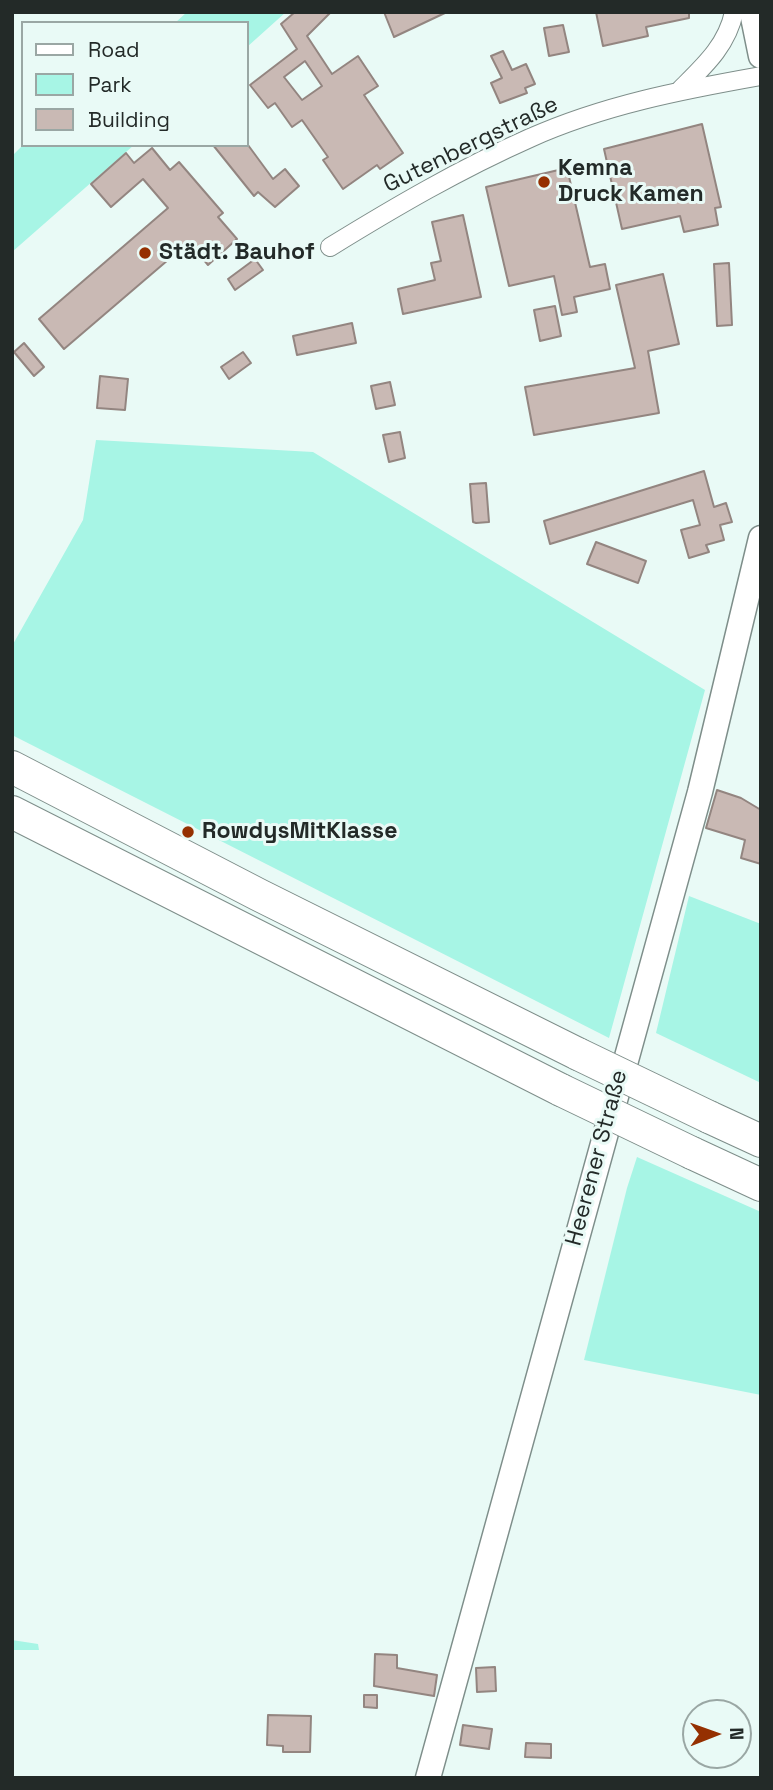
<!DOCTYPE html>
<meta charset="utf-8">
<style>
body{margin:0}
#map{position:relative;width:773px;height:1790px;overflow:hidden;background:#e9faf6;font-family:"Space Grotesk",sans-serif}
canvas{display:block}
.frame{position:absolute;inset:0;border:14px solid #232a28;pointer-events:none}
.legend{position:absolute;left:21px;top:21px;width:228px;height:126px;box-sizing:border-box;background:#e9faf6;border:2px solid #9aa7a4;margin:0;padding:9px 12px;list-style:none;font-size:21px;color:#232a28}
.legend li{display:flex;align-items:center;gap:14px;height:35px}
.legend b{width:35px;border:2px solid #9aa7a4}
.north{position:absolute;left:682px;top:1699px;width:70px;height:70px;box-sizing:border-box;background:#e9faf6;border:2px solid #9aa7a4;border-radius:50%;rotate:89deg;font-size:19px;font-weight:700;line-height:28px;text-align:center;color:#232a28}
.north::after{content:'';display:block;margin:auto;width:24px;height:32px;background:#953001;clip-path:polygon(50% 0,100% 100%,50% 72%,0 100%)}
</style>
<div id="map">
<canvas width="773" height="1790"></canvas>
<div class="frame"></div>
<ul class="legend">
<li><b style="height:9px;background:#fff"></b>Road</li>
<li><b style="height:19px;background:#a7f5e5"></b>Park</li>
<li><b style="height:19px;background:#c9b9b4"></b>Building</li>
</ul>
<div class="north">N</div>
</div>
<script>
const g = document.querySelector('canvas').getContext('2d');
g.lineJoin = 'round';
function paint(path, color) {
  g.fillStyle = color;
  g.fill(path, 'evenodd');
}
function trace(path, color, width, dash) {
  g.strokeStyle = color;
  g.lineWidth = width;
  g.lineCap = dash ? 'butt' : 'round';
  g.setLineDash(dash || []);
  g.stroke(path);
}
function drawText(font, color, halo, rows, align = 'center') {
  g.font = font + ' "Space Grotesk",sans-serif';
  g.lineWidth = 6;
  g.setLineDash([]);
  g.textBaseline = 'middle';
  g.strokeStyle = halo;
  g.fillStyle = color;
  for (const [text, x, y, turn = 0] of rows) {
    g.save();
    g.translate(x, y);
    g.rotate((+turn || 0) * Math.PI / 180);
    g.textAlign = isNaN(turn) ? turn : align;
    if (halo) g.strokeText(text, 0, 0);
    g.fillText(text, 0, 0);
    g.restore();
  }
}
const green = new Path2D(`
 M187,12H286L247,47V23H175Z
 M23,145H134L12,252V156Z
 M96,440L313,452L705,690L609,1038L12,735V646L83,520Z
 M689,896L761,924V1083L656,1033Z
 M637,1157L761,1212V1395L584,1360L627,1188Z
 M12,1640L38,1644L39,1650H12Z`);
const building = new Path2D(`
 M295,12H331L307,36L332,74L358,56L378,86L364,95L403,153L380,169L377,165L343,189L323,160L328,157L302,120L292,127L275,103L268,108L250,85L297,49L281,24ZM305,61L322,86L302,100L284,77Z
 M384,12H447L394,37Z
 M596,12H689V18L646,27L648,36L603,46Z
 M563,25L569,52L549,56L544,28Z
 M503,51L512,70L526,64L535,84L525,88L527,93L500,103L491,83L502,78L491,56Z
 M702,124L721,207L715,208L718,225L684,232L680,216L622,229L604,149Z
 M213,145H248L273,179L285,169L299,186L275,207L258,192L254,196Z
 M152,148L170,170L179,162L223,213L218,217L237,239L208,265L189,242L64,349L39,319L168,208L143,179L111,207L91,184L126,153L134,163Z
 M567,168L590,267L605,264L610,289L574,297L577,312L562,315L554,276L509,286L486,187Z
 M463,215L481,297L403,314L398,289L435,280L431,263L441,261L432,222Z
 M255,259L263,270L235,290L228,279Z
 M729,263L732,325L717,326L714,264Z
 M663,274L679,344L648,351L659,413L534,435L525,387L635,368L616,285Z
 M555,306L561,336L540,341L534,310Z
 M352,323L356,343L297,355L293,336Z
 M24,343L44,367L34,376L14,352Z
 M243,352L251,363L229,379L221,367Z
 M100,376L128,379L125,410L97,408Z
 M390,382L395,405L376,409L371,386Z
 M400,432L405,458L389,462L383,435Z
 M704,471L714,507L726,503L732,522L720,525L724,540L706,545L709,552L689,558L681,530L700,525L693,500L550,544L544,521Z
 M486,483L489,522L476,523L473,522L470,484Z
 M596,542L646,561L638,583L587,564Z
 M717,790L741,798L761,810V864L741,858L745,840L706,828Z
 M375,1654L397,1655V1668L437,1675L434,1696L374,1686Z
 M495,1667L496,1691L477,1692L476,1668Z
 M364,1695H377V1708L364,1707Z
 M268,1715L311,1716L310,1752H283V1746L267,1745Z
 M463,1725L492,1729L489,1749L460,1745Z
 M526,1743L551,1744V1758L525,1757Z`);
const minor = new Path2D(`
 M680,90C703,67 727,46 734,12
 M330,247C395,207 460,169 530,138C604,105 682,90 761,76`);
const secondary = new Path2D(`
 M752,12L761,56
 M428,1778L700,792L761,538`);
const motorway = new Path2D(`
 M12,767L259,895L578,1054
 M12,812L561,1090
 M709,1117L761,1141
 M692,1153L761,1185`);
const motorwayBridge = new Path2D(`
 M578,1054L709,1117
 M561,1090L692,1153`);
const markers = [
 [544,182,7,"#953001"],
 [145,253,7,"#953001"],
 [188,832,7,"#953001"]
];
const streetNames = [
 ["Gutenbergstraße",471,145,-26],
 ["Heerener Straße",597,1158,-75]
];
const poiNames = [
 ["Kemna",558,169],
 ["Druck Kamen",558,195],
 ["Städt. Bauhof",159,253],
 ["RowdysMitKlasse",202,832]
];
paint(green, '#a7f5e5');
paint(building, '#c9b9b4');
trace(building, '#938580', 2);
trace(minor, '#7e8e8a', 20);
trace(secondary, '#7e8e8a', 27);
trace(motorway, '#7e8e8a', 34);
trace(minor, '#fff', 18);
trace(secondary, '#fff', 24);
trace(motorway, '#fff', 32);
trace(motorwayBridge, '#7e8e8a', 34, []);
trace(motorwayBridge, '#fff', 32);
for (const [x, y, r, color] of markers) {
  const dot = new Path2D();
  dot.arc(x, y, r, 0, 2 * Math.PI);
  g.fillStyle = color;
  g.fill(dot);
  trace(dot, '#e9faf6', 2.5);
}
drawText('23px', '#232a28', '#e9faf6', streetNames);
drawText('bold 23px', '#232a28', '#e9faf6', poiNames, 'left');
</script>
